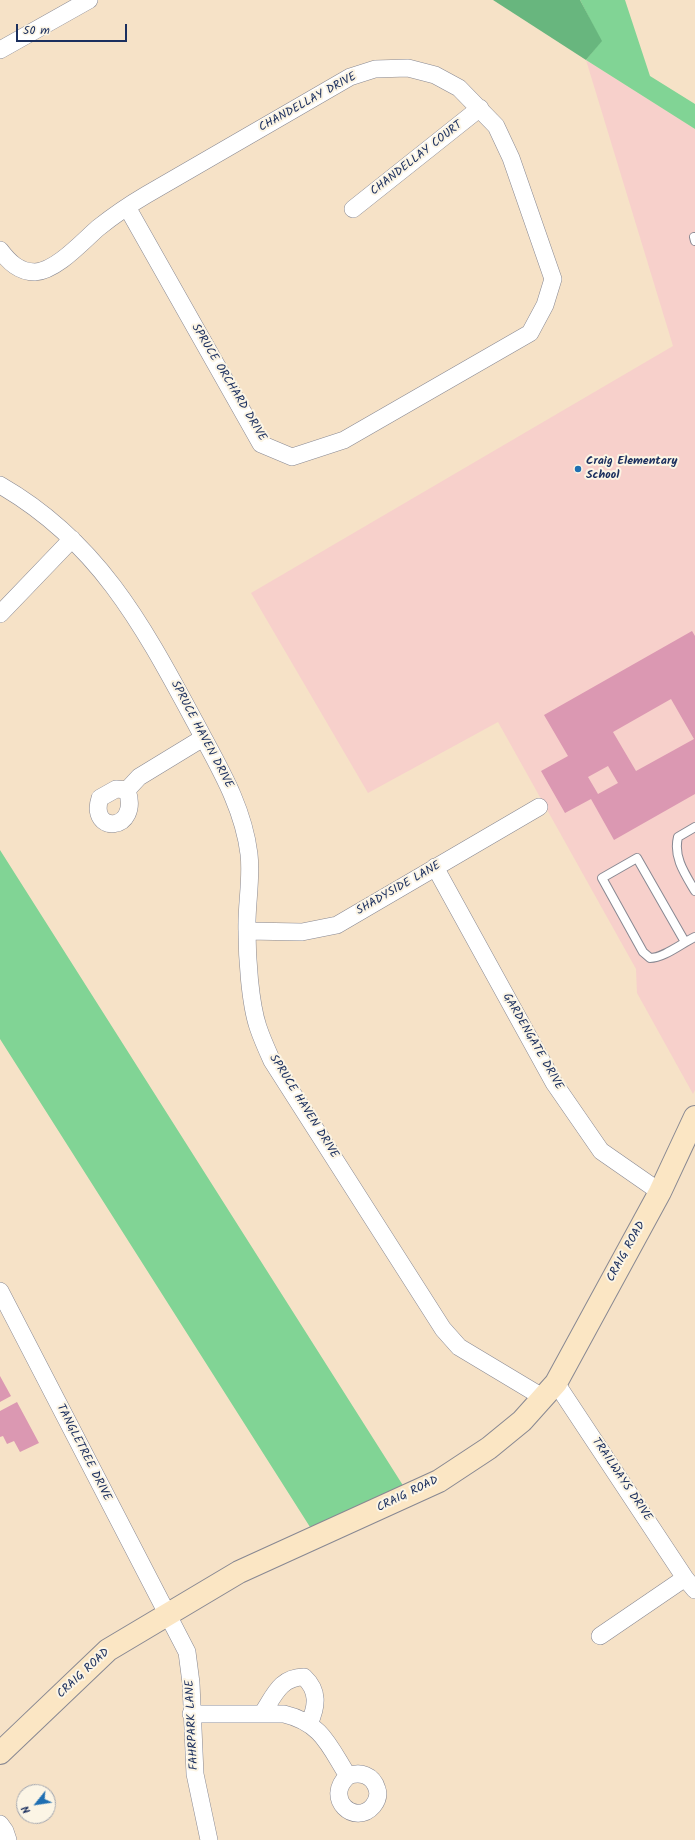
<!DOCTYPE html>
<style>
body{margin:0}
#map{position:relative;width:695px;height:1840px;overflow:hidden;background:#f6e2c7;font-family:Kalam,sans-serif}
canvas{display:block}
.north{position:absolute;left:16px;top:1784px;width:40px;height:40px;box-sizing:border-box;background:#fcf5e5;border:1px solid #a2a6af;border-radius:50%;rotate:240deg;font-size:11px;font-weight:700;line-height:16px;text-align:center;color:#1b2f5e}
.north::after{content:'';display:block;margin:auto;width:14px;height:18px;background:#1f6fb2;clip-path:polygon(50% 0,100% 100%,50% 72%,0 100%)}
.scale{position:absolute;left:16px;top:24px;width:111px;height:18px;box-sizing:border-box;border:2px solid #1b2f5e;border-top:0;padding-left:5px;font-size:12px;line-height:14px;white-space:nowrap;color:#1b2f5e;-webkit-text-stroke:3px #fcf5e5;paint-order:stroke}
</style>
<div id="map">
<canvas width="695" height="1840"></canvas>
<div class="north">N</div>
<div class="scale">50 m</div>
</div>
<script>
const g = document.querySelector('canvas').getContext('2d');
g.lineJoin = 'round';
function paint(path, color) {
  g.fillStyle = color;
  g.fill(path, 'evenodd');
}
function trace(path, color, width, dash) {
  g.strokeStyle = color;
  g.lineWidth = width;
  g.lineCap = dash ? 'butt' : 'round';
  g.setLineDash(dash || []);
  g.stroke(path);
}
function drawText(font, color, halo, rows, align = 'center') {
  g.font = font + ' Kalam,sans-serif';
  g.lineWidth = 4;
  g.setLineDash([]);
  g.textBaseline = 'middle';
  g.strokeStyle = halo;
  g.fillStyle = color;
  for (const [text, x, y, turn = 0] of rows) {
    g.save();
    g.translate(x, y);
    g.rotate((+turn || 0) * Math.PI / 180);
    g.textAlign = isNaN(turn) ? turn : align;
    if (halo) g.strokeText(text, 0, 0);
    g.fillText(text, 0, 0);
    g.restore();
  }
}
const built = new Path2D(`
 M586,60L695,129V1090L693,1094L637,993L636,969L498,722L368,793L251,593L673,346Z`);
const green = new Path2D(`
 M580,0H625L650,76L695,104V129L586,60L601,41Z
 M0,850L404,1487L310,1527L0,1039Z`);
const forest = new Path2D(`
 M493,0H580L602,41L586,60Z`);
const building = new Path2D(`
 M692,631L695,636V794L614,840L591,799L565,813L541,771L568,756L544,715ZM671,699L694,739L636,771L613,732ZM608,766L618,783L598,794L588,777Z
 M0,1376L11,1396L0,1402Z
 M17,1402L39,1443L20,1452L14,1441L7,1444L3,1436L0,1437V1411Z`);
const lane = new Path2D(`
 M694,237L695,241
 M695,827L678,837C673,857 685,874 695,891
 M685,942L637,858L602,878L643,952L650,958C664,958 682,943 695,937`);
const street = new Path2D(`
 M0,50L89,0
 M353,209L480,108
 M0,250C9,262 19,272 35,272C56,271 82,242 98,228C113,216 129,205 146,195L350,77L375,69L408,68L435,75L459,88L496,126L511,158L553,279L545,305L530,333L344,440L292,457L261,444L127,207
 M0,485C99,542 143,626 195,722C217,764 243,805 249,854C252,879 246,906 247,931C247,957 250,1003 258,1027C262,1039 267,1050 272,1061L443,1329L459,1347L544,1398
 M0,614L72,539
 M127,790L116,789L100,798C88,835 141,832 127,790L139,777L203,738
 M435,867L554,1083L601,1151L660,1192
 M247,931L302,932L337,925L539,807
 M0,1291L187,1652L191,1683L195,1774L209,1840
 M556,1383L685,1578L695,1590
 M600,1636L685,1578
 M191,1714H284C322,1723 329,1746 348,1776C323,1798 355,1827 373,1806C377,1801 379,1795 377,1789C373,1775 360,1771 348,1776
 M262,1714C274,1696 280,1677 304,1677C319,1691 317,1706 309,1724
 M0,1824L5,1831L8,1840`);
const secondary = new Path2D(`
 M0,1753L108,1650L239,1572L439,1481L489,1448L522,1421L556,1383L660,1192L695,1117`);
const markers = [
 [578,469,4,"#1f6fb2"]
];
const streetNames = [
 ["CHANDELLAY DRIVE",308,103,-29],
 ["CHANDELLAY COURT",417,159,-38],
 ["SPRUCE ORCHARD DRIVE",228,383,59],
 ["SPRUCE HAVEN DRIVE",201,735,62],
 ["SHADYSIDE LANE",399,889,-30],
 ["GARDENGATE DRIVE",532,1042,60],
 ["SPRUCE HAVEN DRIVE",303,1107,58],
 ["CRAIG ROAD",627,1252,-61],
 ["TANGLETREE DRIVE",83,1453,63],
 ["TRAILWAYS DRIVE",621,1480,56],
 ["CRAIG ROAD",408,1495,-26],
 ["CRAIG ROAD",84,1674,-43],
 ["FAHRPARK LANE",193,1725,-93]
];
const poiNames = [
 ["Craig Elementary",586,462],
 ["School",586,476]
];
paint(built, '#f7d0cb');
paint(green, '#81d495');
paint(forest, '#68b67e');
paint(building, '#db98b2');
trace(lane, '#888892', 10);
trace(street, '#888892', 18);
trace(secondary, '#888892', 24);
trace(lane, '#fff', 8);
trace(street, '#fff', 17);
trace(secondary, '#fbe6c4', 22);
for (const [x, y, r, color] of markers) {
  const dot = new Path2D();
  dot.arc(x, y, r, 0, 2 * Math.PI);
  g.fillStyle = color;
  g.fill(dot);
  trace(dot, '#fcf5e5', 1.5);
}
drawText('12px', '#1b2f5e', '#fcf5e5', streetNames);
drawText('bold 12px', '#1b2f5e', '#fcf5e5', poiNames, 'left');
</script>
